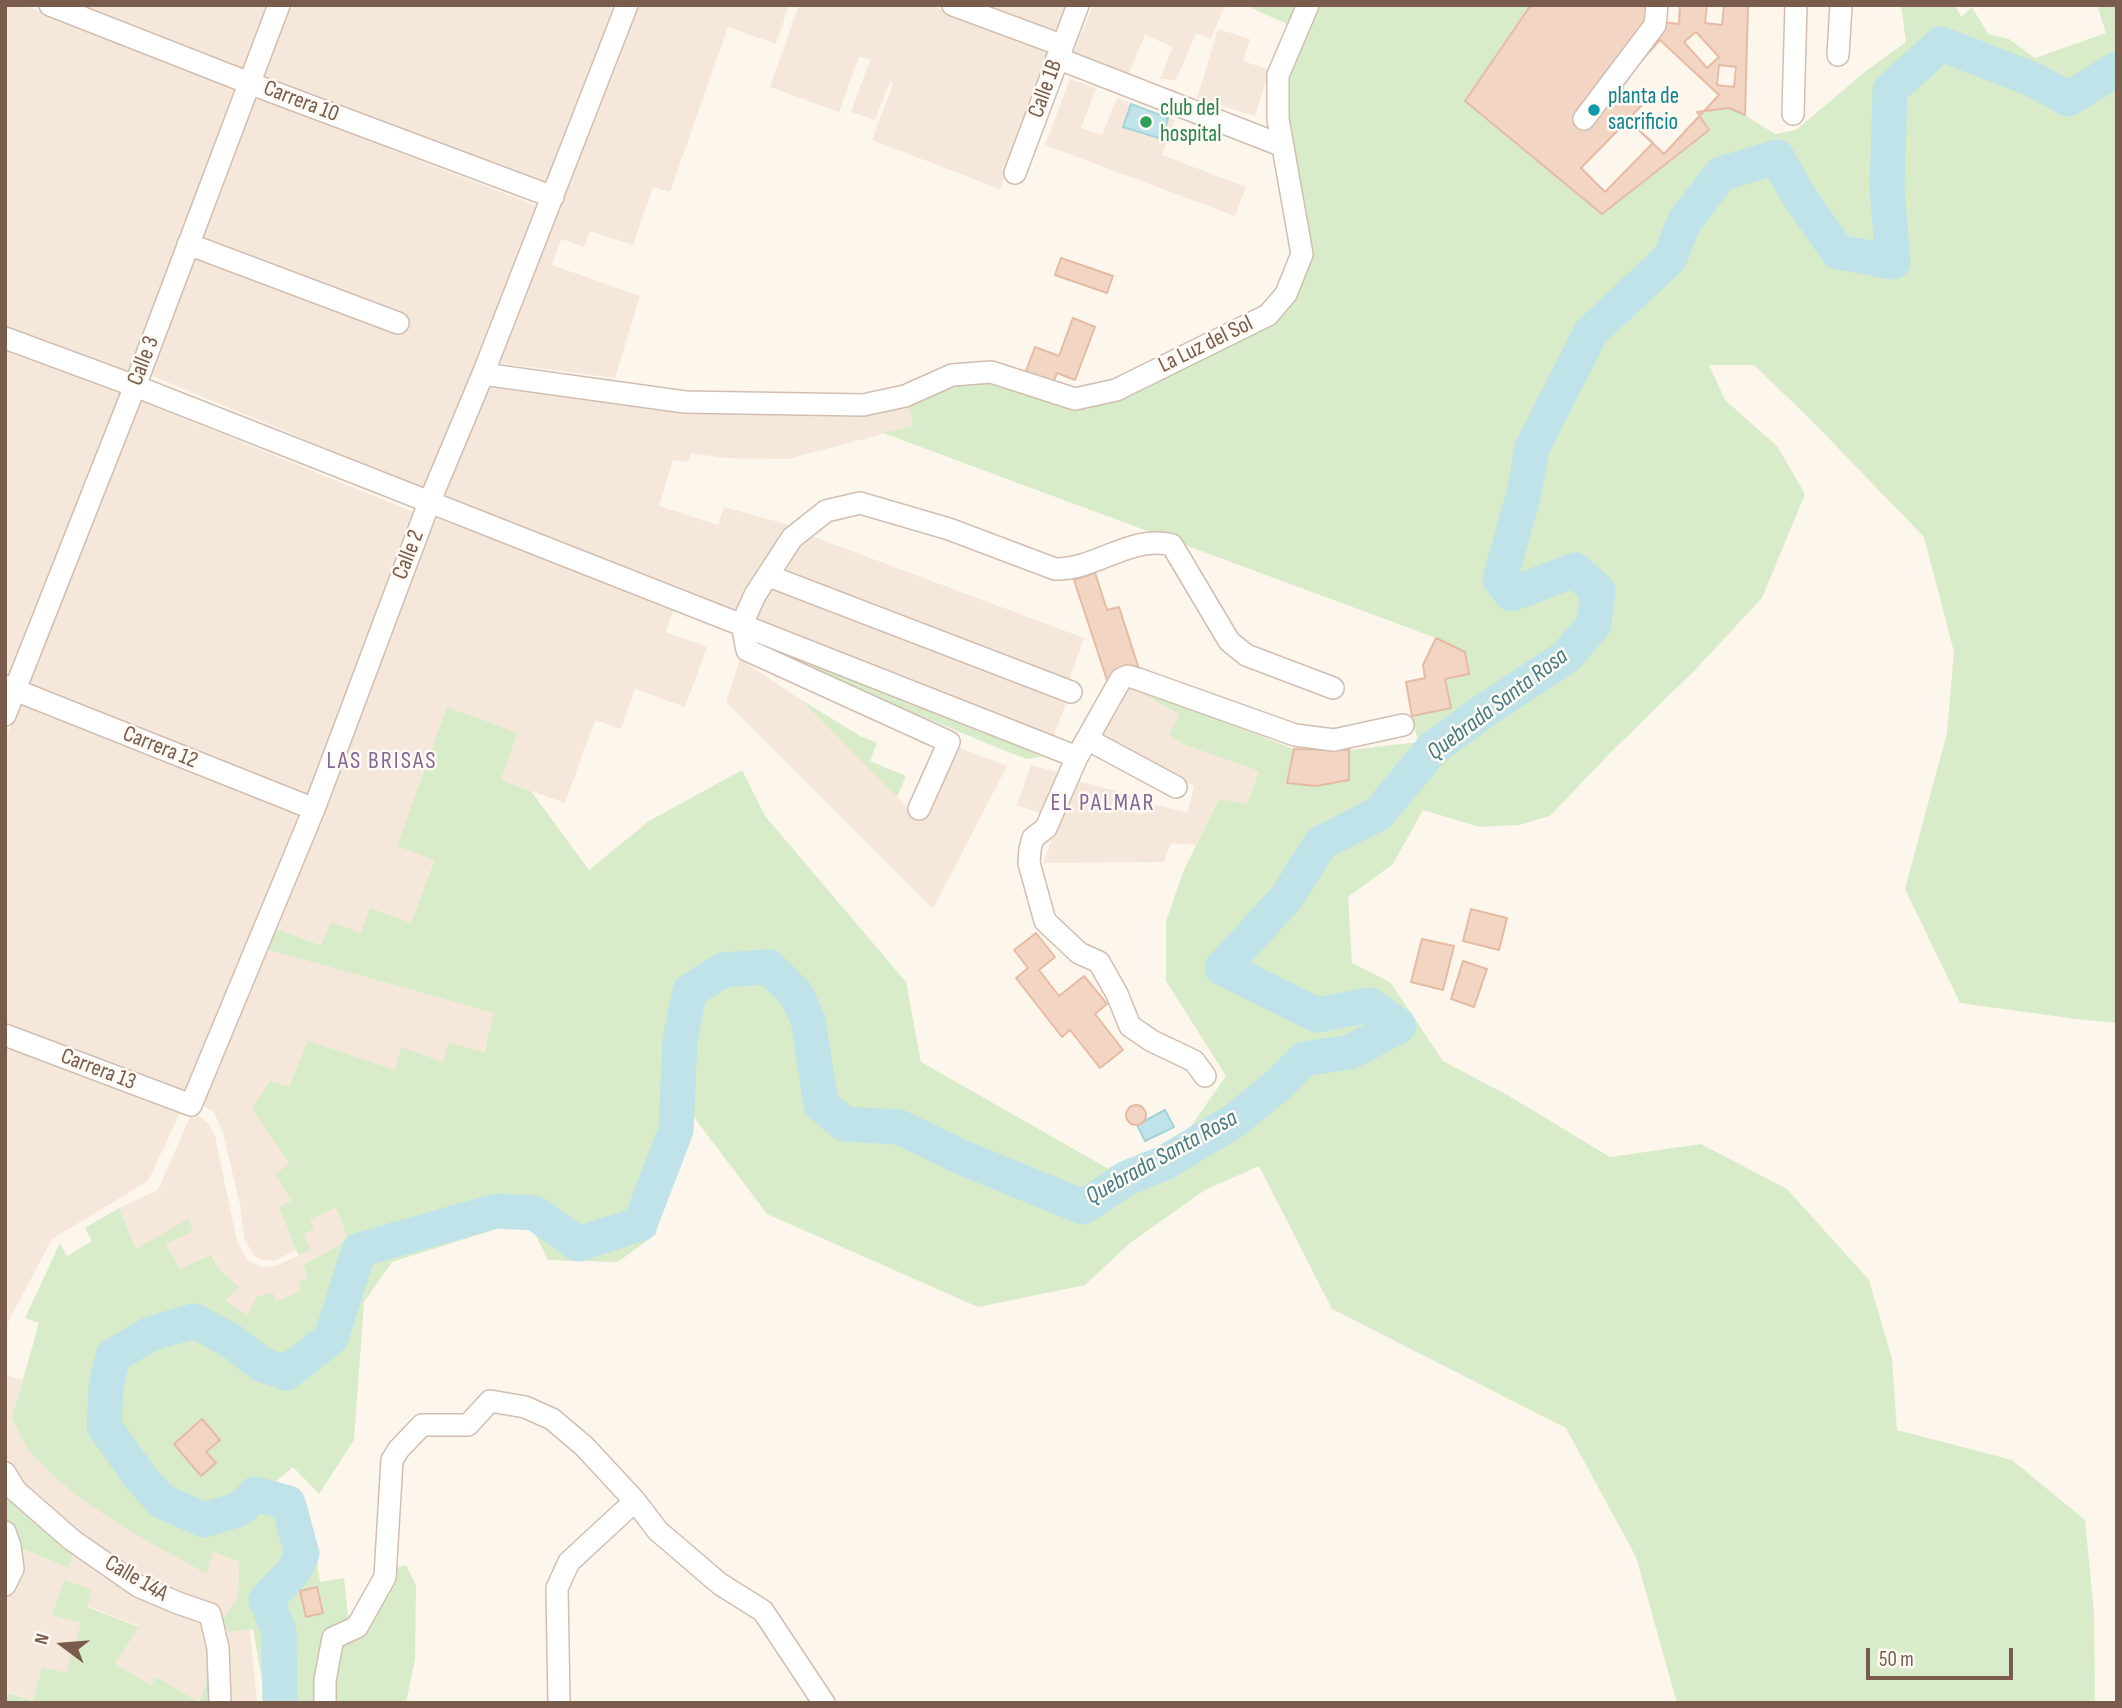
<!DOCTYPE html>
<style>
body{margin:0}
#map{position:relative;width:2122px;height:1708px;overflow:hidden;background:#fdf6ec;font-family:"Sofia Sans Condensed",sans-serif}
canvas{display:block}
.frame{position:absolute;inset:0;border:7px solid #7a5c4d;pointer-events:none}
.north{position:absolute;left:28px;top:1610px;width:70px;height:70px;-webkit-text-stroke:5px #fffaf3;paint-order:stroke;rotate:286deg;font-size:19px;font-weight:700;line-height:28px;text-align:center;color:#7a5c4d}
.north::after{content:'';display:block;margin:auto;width:24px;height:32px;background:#7a5c4d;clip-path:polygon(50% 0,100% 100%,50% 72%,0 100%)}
.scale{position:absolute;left:1866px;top:1648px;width:147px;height:32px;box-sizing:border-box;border:4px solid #7a5c4d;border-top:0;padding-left:9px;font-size:21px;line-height:24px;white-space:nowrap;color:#7a5c4d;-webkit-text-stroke:5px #fffaf3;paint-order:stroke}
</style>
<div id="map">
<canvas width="2122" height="1708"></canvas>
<div class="frame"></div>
<div class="north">N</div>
<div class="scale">50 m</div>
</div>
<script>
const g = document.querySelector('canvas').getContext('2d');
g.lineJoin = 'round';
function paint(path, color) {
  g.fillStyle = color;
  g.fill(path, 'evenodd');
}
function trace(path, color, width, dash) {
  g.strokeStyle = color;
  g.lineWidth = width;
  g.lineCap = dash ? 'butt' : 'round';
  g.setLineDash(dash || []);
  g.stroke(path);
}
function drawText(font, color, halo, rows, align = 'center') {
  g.font = font + ' "Sofia Sans Condensed",sans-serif';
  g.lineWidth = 5;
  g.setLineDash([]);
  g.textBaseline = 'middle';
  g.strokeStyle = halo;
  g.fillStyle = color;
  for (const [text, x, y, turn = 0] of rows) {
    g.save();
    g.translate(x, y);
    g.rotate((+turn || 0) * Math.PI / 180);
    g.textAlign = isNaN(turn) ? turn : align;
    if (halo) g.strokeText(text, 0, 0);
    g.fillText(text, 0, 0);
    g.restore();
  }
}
const residential = new Path2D(`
 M5,5H24L238,90L133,374L5,327Z
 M72,5H271L244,74Z
 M289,5H616L546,186L261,76Z
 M632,5H789L776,44L728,27L670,192L653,187L633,245L590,231L584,247L561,239L552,265L640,296L615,378L497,363Z
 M799,5H930L1052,52L1000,189L872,140L893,84L890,82L875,120L851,112L870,60L859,56L839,112L770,87Z
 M979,5H1069L1058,34Z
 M1093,5H1225L1211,39L1196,33L1176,80L1160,79L1173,47L1145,35L1128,76L1073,53Z
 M1218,29L1250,39L1243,61L1270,70L1255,116L1197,98Z
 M1070,79L1096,88L1081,128L1102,135L1117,98L1175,120L1162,155L1246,187L1235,216L1045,145Z
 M255,97L537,206L427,490L150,375Z
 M5,351L121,394L11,678L5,676Z
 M486,384L679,412L861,417L909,404L913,426L788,459L724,458L691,453L688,462L673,460L659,506L718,525L724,507L793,526L739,613L655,579L440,498Z
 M138,400L416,513L308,799L25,685Z
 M436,518L675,605L666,632L707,647L685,707L635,689L621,729L595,720L565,803L501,780L518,734L397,846L434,859L411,923L361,933L322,945L271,927Z
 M809,535L1084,638L1068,683L783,573L797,544Z
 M769,581L1066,703L1052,740L748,621Z
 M740,659L800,699L919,819L953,745L1007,766L933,909L726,702Z
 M1125,684L1179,714L1169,735L1183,744L1259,770L1247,805L1219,799L1196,845L1171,843L1164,862L1043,863L1074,780L1139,797L1134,813L1143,814L1145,803L1188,812L1194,786L1097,734Z
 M19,703L302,815L186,1095L5,1027V740Z
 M1031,765L1061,773L1046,815L1017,805Z
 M262,948L495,1013L483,1053L444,1062L289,1088L252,1109L291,1164V1201L279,1207L296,1250L276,1260H261L254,1256L244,1238L240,1205L223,1133L214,1112L197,1103Z
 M5,1044L181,1111L148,1181L52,1239L5,1328Z
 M192,1112L207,1122L215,1136L237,1241L248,1261L262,1267L276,1266L310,1250L304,1234L310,1220L336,1206L348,1240L303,1265L308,1278L302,1291L247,1316L224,1300L238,1287L220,1270L212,1255L181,1269L166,1244L136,1249L119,1208L158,1190Z
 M5,1375L23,1380L12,1418L207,1574L213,1552L239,1562L238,1598L230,1632L250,1629L257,1702L223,1700L212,1610L139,1582L75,1538L5,1466Z
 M24,1549L67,1568L74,1553L200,1621L212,1653L211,1670L199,1702L156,1677L151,1685L115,1664L139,1626L87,1606L66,1673L33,1701L10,1693L5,1702V1595Z`);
const green = new Path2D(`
 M1245,5H1303L1293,27Z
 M1312,5H1531L1465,101L1602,214L1709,130L1697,112L1732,107L1775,134L1796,130L1866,71L1906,42L1901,5H1955L1961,17L1972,7L1988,34L2009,39L2035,58L2106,33L2097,5H2117V1023L2076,1019L1960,1003L1905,889L1947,733L1954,652L1924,537L1811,420L1754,365H1709L1725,400L1777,446L1805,494L1762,598L1694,671L1610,753L1550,816L1519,825L1480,827L1423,810L1393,864L1348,897L1352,963L1390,982L1443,1061L1509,1096L1610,1157L1701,1144L1787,1189L1869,1280L1892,1359L1897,1430L2012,1460L2085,1520L2094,1612L2095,1703H1677L1636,1557L1566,1428L1332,1309L1259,1166L1205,1190L1130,1243L1085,1285L978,1307L767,1214L693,1116C676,1155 664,1193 656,1234L618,1262L548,1260L528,1219L392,1262L364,1302L354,1440L319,1494L293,1467L273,1484L312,1531L320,1582L344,1578L348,1616L377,1588L389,1570L406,1565L416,1585L415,1659L406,1703H266L253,1629L230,1632L219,1624L238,1598L239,1562L213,1552L207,1574C151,1543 71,1502 30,1451C23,1442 18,1429 12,1418L39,1323L25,1318L60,1243L67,1256L92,1241L85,1228L119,1208L136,1249L188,1219L193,1231L166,1244L180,1269L211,1255L220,1270L239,1287L225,1300L247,1316L257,1296L273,1293L276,1302L301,1291L299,1282L308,1278L303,1265L348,1240L336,1207L310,1220L314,1229L304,1234L311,1250L299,1255L296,1250L279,1207L291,1201L276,1173L290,1164L252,1109L270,1081L289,1087L308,1041L395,1070L401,1047L443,1062L449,1043L484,1052L494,1013L262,948L271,927L321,945L331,922L361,933L370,908L411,923L434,860L397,846L447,707L518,733L501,780L531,791L589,870L649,821L742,770L765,816L906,982L921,1062L1107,1168L1182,1139L1226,1076L1166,981V921L1184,870L1219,799L1247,804L1259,771L1183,744L1169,735L1179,714L1125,684L1294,749L1288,783L1316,786L1349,780V750L1418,742L1412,716L1451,708L1436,638L883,433L913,426L909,404L951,382L953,387L986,376L1110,398L1149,387L1271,320L1308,253L1282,75Z
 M743,634L912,705L1021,747L1042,757L1027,759L998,748L746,643Z
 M800,699L860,736L877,743L870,761L906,776L897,797Z
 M5,1481L74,1553L68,1568L24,1549L19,1562L5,1514Z
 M64,1580L91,1589L87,1607L139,1627L115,1664L151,1685L156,1677L199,1702L211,1670L221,1703H5L9,1693L33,1701L42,1667L66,1673L81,1623L52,1615Z`);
const water = new Path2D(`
 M1131,104L1168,118L1162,139L1123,127Z
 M1165,1110L1174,1127L1145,1141L1137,1125Z`);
const river = new Path2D(`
 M280,1703L279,1631L266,1600L294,1571L302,1554L288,1503L255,1494L240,1509L204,1520L162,1501L140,1477L104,1426L106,1387L113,1356L150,1334L194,1321L230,1340L263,1365L286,1373L331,1338L359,1250L496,1211L535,1213L578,1244L640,1224L676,1130L680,1039L690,991L723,970L769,967L796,994L808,1020L821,1104L844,1124L899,1127L961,1157L1083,1207L1127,1178L1164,1163L1234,1121L1277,1086L1304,1059L1350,1052L1399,1026L1370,1005L1317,1015L1222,968L1287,897L1321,843L1378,814L1433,748L1484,711L1566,657L1594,624L1598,591L1575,570L1512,594L1500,579L1524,493L1532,448L1591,332L1670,258L1684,222L1721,174L1777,157L1798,195L1838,252L1893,262L1887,189L1890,90L1941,44L2034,80L2068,99L2117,69`);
const building = new Path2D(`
 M1531,5H1748L1745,115L1729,108L1697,112L1709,130L1602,214L1465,101Z
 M1663,5H1680L1679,24L1662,22Z
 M1707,5H1724L1722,25L1705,23Z
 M1696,32L1719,57L1707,68L1684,42Z
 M1660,40L1719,95L1664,154L1628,120L1641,106L1619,85Z
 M1719,65L1736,67L1734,87L1717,85Z
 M1628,120L1653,143L1605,192L1581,168Z
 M1061,258L1113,276L1107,293L1055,275Z
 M1073,318L1095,327L1075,380L1057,373L1052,386L1024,376L1035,347L1059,356Z
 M1095,573L1107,610L1119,607L1139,669L1107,680L1074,580Z
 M1436,638L1465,652L1469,674L1445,679L1451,708L1412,716L1406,682L1425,678L1423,665Z
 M1294,749L1349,750V780L1316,786L1287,783Z
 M1471,909L1507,918L1499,950L1463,941Z
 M1036,933L1055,957L1039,970L1059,996L1084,976L1107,1004L1095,1014L1123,1050L1100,1068L1070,1030L1062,1037L1016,978L1028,968L1014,950Z
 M1422,939L1454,946L1443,990L1411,982Z
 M1463,961L1487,969L1474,1007L1451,999Z
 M1126 1115a10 10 0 1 1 20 0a10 10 0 1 1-20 0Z
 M202,1419L220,1440L206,1452L216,1463L201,1476L174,1444Z
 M317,1587L323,1613L306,1617L300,1591Z`);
const minor = new Path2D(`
 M50,5L249,83L553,197
 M953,5L1061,45
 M1838,55L1841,5
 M1057,58L1283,146
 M1793,114L1796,5
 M1584,119L1655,25L1657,5
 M1015,173L1078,5
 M188,244L398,323
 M5,338L135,386L1077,757
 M483,374L685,402L863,405L905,396L952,375L991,372L1075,399L1116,390L1268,315L1286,294L1302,254L1278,119V75L1308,5
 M769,576L1071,692
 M5,686L314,809
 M5,715L135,386L279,5
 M1087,739L1176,787
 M919,809L949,742L747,650L742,624L755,595L792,538L826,511L860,503L949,529L1055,569C1096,570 1131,534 1172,545L1229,641L1246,655L1333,688
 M5,1035L191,1105L314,809L429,503L483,374L627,5
 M1205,1076L1194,1061L1152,1041L1130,1026L1117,994L1099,962L1079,953L1045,921L1029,863L1030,849L1033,838L1046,828L1077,757L1121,679L1128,676L1138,679L1295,735L1334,740L1403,725
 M5,1473L16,1491L72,1540L138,1586L178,1603L210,1614L218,1648L220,1703
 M5,1532L10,1546L13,1569L5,1585
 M325,1703V1680L333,1638L357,1627L385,1577L392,1460L399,1449L422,1425H468L490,1401L525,1407L552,1419L584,1446L635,1501L658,1531L720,1584L763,1611L824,1703
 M559,1703L557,1588L569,1562L635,1501`);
const markers = [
 [1594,110,7,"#0f9aa8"],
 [1146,122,7,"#2e9e5b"]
];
const streetNames = [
 ["Calle 1B",1046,89,-70],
 ["Carrera 10",301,102,21],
 ["La Luz del Sol",1206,345,-26],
 ["Calle 3",144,361,-69],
 ["Calle 2",409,555,-69],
 ["Carrera 12",160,748,22],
 ["Carrera 13",98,1070,21],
 ["Calle 14A",136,1579,30]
];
const cultureNames = [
 ["planta de",1608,97],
 ["sacrificio",1608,123]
];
const leisureNames = [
 ["club del",1160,109],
 ["hospital",1160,135]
];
const waterNames = [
 ["Quebrada Santa Rosa",1498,705,-37],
 ["Quebrada Santa Rosa",1162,1158,-29]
];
const neighbourhoodNames = [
 ["LAS BRISAS",382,762],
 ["EL PALMAR",1103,804]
];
paint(residential, '#f5e8da');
paint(green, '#d8ecc9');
paint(water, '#bfe3e8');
trace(water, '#a5d3da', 2);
trace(river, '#bfe3e8', 35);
paint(building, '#f3d5c3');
trace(building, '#e6bba3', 2);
trace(minor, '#d1beb0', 24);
trace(minor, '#fff', 21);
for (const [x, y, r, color] of markers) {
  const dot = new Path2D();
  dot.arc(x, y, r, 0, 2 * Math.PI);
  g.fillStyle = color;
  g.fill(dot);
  trace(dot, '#fffaf3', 2.5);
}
drawText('23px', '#7a5c4d', '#fffaf3', streetNames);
drawText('23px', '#0d838f', '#fffaf3', cultureNames, 'left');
drawText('23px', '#27864d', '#fffaf3', leisureNames, 'left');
drawText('italic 24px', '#437c86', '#fffaf3', waterNames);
g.letterSpacing = '2px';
drawText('24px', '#846695', '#fffaf3', neighbourhoodNames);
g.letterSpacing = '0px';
</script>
